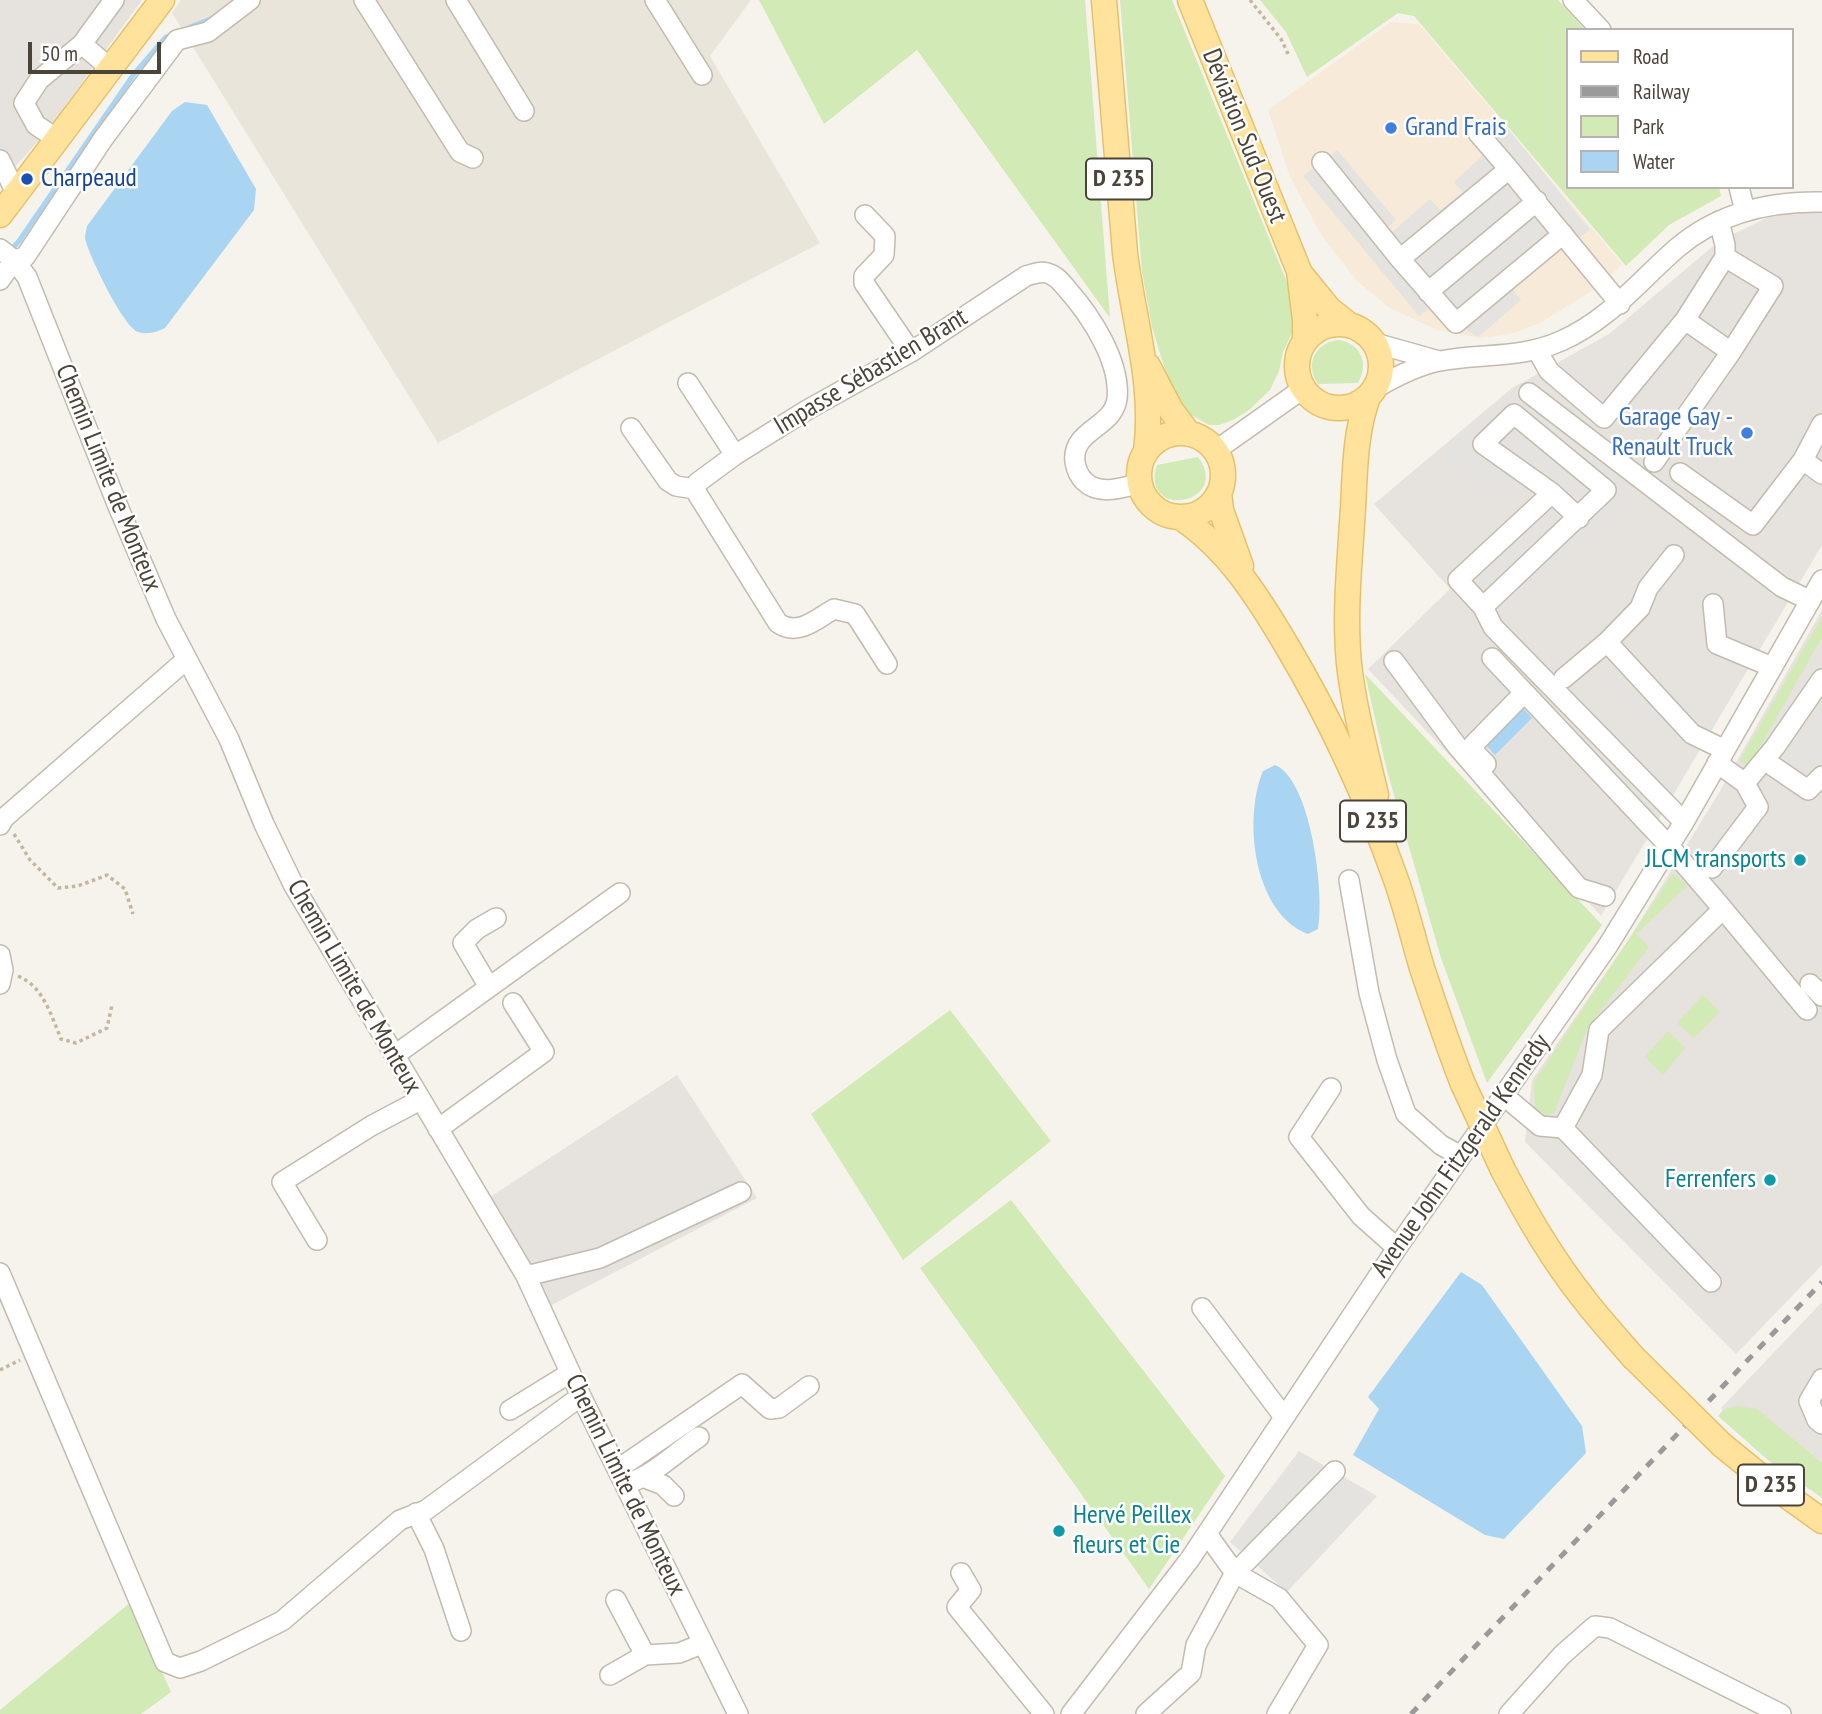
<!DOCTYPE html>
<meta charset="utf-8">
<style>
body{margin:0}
#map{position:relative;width:1822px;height:1714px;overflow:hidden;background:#f6f3ec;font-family:"PT Sans Narrow",sans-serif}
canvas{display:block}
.legend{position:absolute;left:1566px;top:28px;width:228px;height:161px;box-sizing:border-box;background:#fff;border:2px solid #b7b4b0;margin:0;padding:9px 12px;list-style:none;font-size:21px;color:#4b4439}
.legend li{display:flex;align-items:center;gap:14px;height:35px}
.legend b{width:35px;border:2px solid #b7b4b0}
.scale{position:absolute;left:28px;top:42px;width:133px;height:32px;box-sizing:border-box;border:4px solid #4b4439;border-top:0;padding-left:9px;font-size:21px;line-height:24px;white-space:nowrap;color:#4b4439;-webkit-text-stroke:5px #fff;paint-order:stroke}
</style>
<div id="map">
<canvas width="1822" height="1714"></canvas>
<ul class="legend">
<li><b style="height:9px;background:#ffe39c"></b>Road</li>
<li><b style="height:9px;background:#9a9a9a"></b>Railway</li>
<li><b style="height:19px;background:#d2eab5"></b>Park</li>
<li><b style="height:19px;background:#a9d4f2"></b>Water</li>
</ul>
<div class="scale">50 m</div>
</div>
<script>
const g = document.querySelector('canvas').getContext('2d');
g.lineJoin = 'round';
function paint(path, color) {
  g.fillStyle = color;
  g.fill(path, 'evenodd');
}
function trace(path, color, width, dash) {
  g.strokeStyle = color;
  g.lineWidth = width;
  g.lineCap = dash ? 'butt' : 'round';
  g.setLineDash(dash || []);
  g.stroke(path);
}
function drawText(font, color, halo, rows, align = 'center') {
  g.font = font + ' "PT Sans Narrow",sans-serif';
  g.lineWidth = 5;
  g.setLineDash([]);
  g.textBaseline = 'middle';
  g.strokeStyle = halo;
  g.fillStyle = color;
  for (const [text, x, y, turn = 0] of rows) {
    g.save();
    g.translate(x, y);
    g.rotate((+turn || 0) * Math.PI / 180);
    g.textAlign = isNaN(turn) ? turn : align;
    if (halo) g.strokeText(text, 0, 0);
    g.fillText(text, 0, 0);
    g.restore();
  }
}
const residential = new Path2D(`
 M181,0H751L710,56L820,243L438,443L172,13Z`);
const commercial = new Path2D(`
 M1391,22L1419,24L1622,264L1601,285L1540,323L1511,334L1480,338L1435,329L1390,308L1357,281L1322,236L1290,177L1268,110Z`);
const industrial = new Path2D(`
 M0,0H142L47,131L0,184Z
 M1822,191V545L1601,916L1368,669L1450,589L1374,504L1512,388L1609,334L1719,241Z
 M1822,610V1265L1736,1354L1525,1142L1532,1080L1629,939L1720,791Z
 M677,1075L757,1198L548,1307L490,1197Z
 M1822,1302V1479L1746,1436L1721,1408Z`);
const green = new Path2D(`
 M759,0H1085L1110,318L917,50L824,124Z
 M1120,0H1172L1295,302V326L1283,352L1279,371L1270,390L1249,410L1233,420L1219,425H1209L1186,412L1173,394L1162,360L1152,327L1142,272Z
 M1260,0H1558L1585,30H1568V187H1719L1721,196L1669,225L1626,266L1414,16L1398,13L1307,77L1286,32Z
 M1337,340C1360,342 1370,363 1358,383L1318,384C1305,365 1314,344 1337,340Z
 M1198,457C1233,504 1139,521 1157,465Z
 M1822,617V637L1755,756L1746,764L1740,760Z
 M1365,674L1602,925L1487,1083L1441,958L1386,767Z
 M1673,873L1687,886L1636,934L1649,947L1587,1029L1554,1113L1546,1115L1535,1107L1534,1082Z
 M1703,995L1720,1012L1694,1038L1677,1023Z
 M950,1010L1051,1141L903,1260L811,1114Z
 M1668,1031L1685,1048L1663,1075L1645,1057Z
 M1011,1200L1225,1476L1149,1589L920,1268Z
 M1737,1406L1757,1409L1822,1463V1498L1768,1460L1718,1416L1723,1410Z
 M131,1602L171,1692L141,1714H0V1710Z`);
const parking = new Path2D(`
 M1506,126L1590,230L1579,238L1570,260L1560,249L1512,288L1521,300L1478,337L1430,308L1419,316L1303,176L1337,150L1396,220L1386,229L1390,234L1430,199L1440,210L1463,192L1454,182L1479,159L1496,136Z
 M1513,393L1636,492L1501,613L1454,579L1553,489L1471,483L1469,470H1456L1442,454Z
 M1499,618L1506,620L1518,638L1666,788L1650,810L1491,648V637Z
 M1822,650V758L1806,775L1762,747Z
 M1615,666L1663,715L1653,725L1605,676Z
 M1299,1451L1377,1496L1287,1592L1230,1542Z`);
const water = new Path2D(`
 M185,102L207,105L256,189L254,210L165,328C157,332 148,335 138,332C123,326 91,259 86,242C84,237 86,232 87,226L172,111Z
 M1523,708L1532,718L1495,755L1486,745Z
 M1275,765C1311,779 1325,895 1318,929L1308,934C1253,913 1243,818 1263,771Z
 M1461,1272L1482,1285L1582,1426L1586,1453L1504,1539L1485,1535L1353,1455L1379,1409L1368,1397Z`);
const stream = new Path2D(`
 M190,27L213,18
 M10,251L19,241L134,74L166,37L171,35`);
const path = new Path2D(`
 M1250,0L1281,39L1289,56
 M14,834L30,860L58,888L78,886L107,875L125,889L133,914
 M18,976C43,986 51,1015 61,1039L76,1043L107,1028L112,1005
 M0,1370L20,1360`);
const minor = new Path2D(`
 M364,0L460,152L473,158
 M456,0L524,111
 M655,0L702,75
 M1573,0L1601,30
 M111,69L82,44L114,0
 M1478,133L1509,169
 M57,139L36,125L24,103L39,80L82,44
 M0,160L16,193
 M1322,162L1400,259
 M1739,187L1745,211
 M865,215L885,236L884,255L864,276V283L911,352
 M1719,221L1725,245V257
 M1563,234L1456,323L1400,259L1509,169L1620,304
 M0,249L14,260L27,277L117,504L166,619L229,739L264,824L294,886L526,1276L581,1396L738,1714
 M14,260L25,257L103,139L177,40L208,32L250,0
 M0,280L14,260
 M1428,292L1537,201
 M1375,343L1439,361
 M1537,350L1549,371L1604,418L1685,320L1725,257L1773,286L1731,352L1685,320
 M688,383L735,455
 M1376,388C1395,377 1418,365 1440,361C1482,353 1520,359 1561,341C1609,320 1639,281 1677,248C1718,213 1770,201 1822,202
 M1529,393L1782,587L1809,600
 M631,428L668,481L676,486L695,489
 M1215,451L1304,388
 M1803,460L1822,424
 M1654,462L1731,352
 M1680,473L1753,525L1803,460L1822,474
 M1552,493L1579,518
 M1674,555L1648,588L1640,608L1607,642L1692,734L1725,750
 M1713,604L1717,644L1772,667
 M1483,607L1458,580L1552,493L1483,444L1514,414L1606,490L1483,607L1493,627L1684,822
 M1492,658L1669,846L1723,909L1599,1030L1592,1075L1563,1128
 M1394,661L1457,746L1579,888L1605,896
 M887,664L855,614L834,609C816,619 798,637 778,623L698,495L695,489L697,483L735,455L807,410L911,352L1026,276C1033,274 1040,271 1047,273C1056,275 1062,283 1067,289C1091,316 1121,362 1117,399C1113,428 1071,430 1075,462C1076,468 1079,476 1084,481C1099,496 1122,488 1140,483
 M1564,678L1607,642
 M1764,760L1808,790L1822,776
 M1717,763L1745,783L1775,747L1822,679
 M1486,764L1476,754L1473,745L1524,693
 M0,825L4,818L187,659
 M1712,868L1758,807L1745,783
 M1349,880L1369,993L1387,1060L1406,1114L1441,1145L1461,1156
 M1723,909L1807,1010
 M0,955L3,970L0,984
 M1810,984L1822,996
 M489,987L463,943L477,929L496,918
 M395,1055L620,893
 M1331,1088L1299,1137L1361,1216L1397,1248
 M1503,1095L1540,1126L1563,1128L1711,1282
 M438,1129L544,1052L513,1003
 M317,1240L282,1182L371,1126L420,1100
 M0,1273L165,1662L180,1668L201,1661L282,1621L400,1520L426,1510L581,1396
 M526,1276L600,1258L741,1192
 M1202,1308L1284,1417
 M1822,1379L1809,1401L1817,1420L1822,1424
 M510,1410L570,1373
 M618,1469L742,1384L770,1409L779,1408L809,1386
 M645,1478L663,1485L674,1496
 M626,1484C653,1476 675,1453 699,1437
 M416,1513L434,1549L461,1631
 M1207,1534L1235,1573L1279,1598L1318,1645L1277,1714
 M961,1573L971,1590L957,1607L1044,1714
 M616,1600L645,1655
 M610,1675L645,1655L679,1653L702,1644
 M1071,1714L1190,1559L1397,1248L1607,947L1684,822L1822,580
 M1146,1714L1191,1673L1196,1645L1235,1573L1335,1471
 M1509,1714L1562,1655L1595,1626L1610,1628L1781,1714`);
const major = new Path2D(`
 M1104,0L1125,253C1133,319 1155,384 1146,451
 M1190,0L1299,271L1305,320V341
 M0,215L162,0
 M1299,272L1329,309L1348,324
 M1297 366a42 42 0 1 1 84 0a42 42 0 1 1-84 0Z
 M1148,366L1171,410L1189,434
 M1368,397C1355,432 1355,471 1353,508C1350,560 1344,612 1349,664C1354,708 1366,752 1376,795
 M1139 475a42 42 0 1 1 84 0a42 42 0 1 1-84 0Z
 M1219,493L1221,510L1241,566
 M1180,517C1228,549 1258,597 1287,646C1331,720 1366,796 1395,877C1406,907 1413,938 1422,968C1435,1007 1448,1046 1463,1084
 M1503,1170C1527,1215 1552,1259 1584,1299C1599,1319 1617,1338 1633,1357
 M1722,1445L1765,1480L1822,1521`);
const rail = new Path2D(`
 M1411,1714L1822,1282`);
const majorBridge = new Path2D(`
 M1463,1084L1503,1170
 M1633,1357L1722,1445`);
const markers = [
 [1391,128,7,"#3f7fe0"],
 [27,179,7,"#1a4fb4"],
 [1747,433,7,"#3f7fe0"],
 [1800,860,7,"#0f9aa8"],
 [1770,1180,7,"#0f9aa8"],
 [1059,1531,7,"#0f9aa8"]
];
const shields = [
 [1119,179,66],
 [1373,821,66],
 [1771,1485,66]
];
const shieldNames = [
 ["D 235",1119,179],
 ["D 235",1373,821],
 ["D 235",1771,1485]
];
const shopNames = [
 ["Grand Frais",1405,128],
 ["Garage Gay -",1733,418,"right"],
 ["Renault Truck",1733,448,"right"]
];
const streetNames = [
 ["Déviation Sud-Ouest",1244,136,68],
 ["Impasse Sébastien Brant",871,372,-31],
 ["Chemin Limite de Monteux",108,478,68],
 ["Chemin Limite de Monteux",354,987,60],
 ["Avenue John Fitzgerald Kennedy",1461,1156,-55],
 ["Chemin Limite de Monteux",625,1485,64]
];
const transitNames = [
 ["Charpeaud",41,179]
];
const cultureNames = [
 ["JLCM transports",1786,860],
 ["Ferrenfers",1756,1180],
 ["Hervé Peillex",1073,1516,"left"],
 ["fleurs et Cie",1073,1546,"left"]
];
paint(residential, '#eae5da');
paint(commercial, '#f7ead8');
paint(industrial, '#e6e2dd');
paint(green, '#d2eab5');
paint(parking, '#e5e3e0');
paint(water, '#a9d4f2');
trace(stream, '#a9d4f2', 5);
trace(minor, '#c2bbae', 22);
trace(major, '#e6c16a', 27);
trace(path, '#c4b79f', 3.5, [3.5, 3.5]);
trace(minor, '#fff', 19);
trace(major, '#ffe39c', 24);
trace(rail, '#9a9a9a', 5, [9, 9]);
trace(majorBridge, '#e6c16a', 27, []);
trace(majorBridge, '#ffe39c', 24);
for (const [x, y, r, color] of markers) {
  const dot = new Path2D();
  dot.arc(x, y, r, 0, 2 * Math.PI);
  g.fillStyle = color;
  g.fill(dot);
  trace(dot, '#fff', 2.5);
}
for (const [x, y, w] of shields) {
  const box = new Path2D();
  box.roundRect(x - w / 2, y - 20.5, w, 41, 5);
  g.fillStyle = '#fff';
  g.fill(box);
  trace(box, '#4b4439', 2);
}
drawText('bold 24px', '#4b4439', null, shieldNames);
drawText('26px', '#366cbe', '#fff', shopNames, 'left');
drawText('26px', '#4b4439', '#fff', streetNames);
drawText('26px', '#164399', '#fff', transitNames, 'left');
drawText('26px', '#0d838f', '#fff', cultureNames, 'right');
</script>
